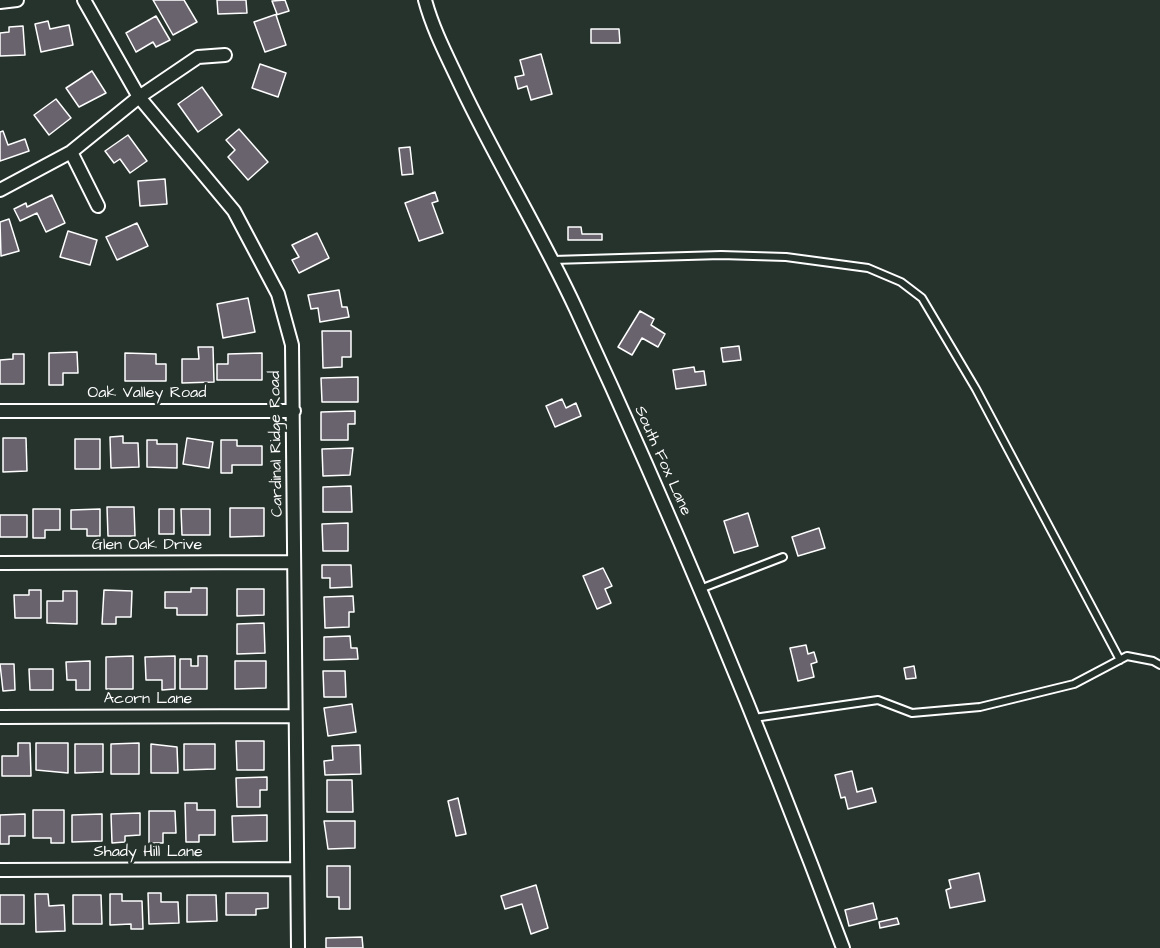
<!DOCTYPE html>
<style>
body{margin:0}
canvas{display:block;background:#26332d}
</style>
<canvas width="1160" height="948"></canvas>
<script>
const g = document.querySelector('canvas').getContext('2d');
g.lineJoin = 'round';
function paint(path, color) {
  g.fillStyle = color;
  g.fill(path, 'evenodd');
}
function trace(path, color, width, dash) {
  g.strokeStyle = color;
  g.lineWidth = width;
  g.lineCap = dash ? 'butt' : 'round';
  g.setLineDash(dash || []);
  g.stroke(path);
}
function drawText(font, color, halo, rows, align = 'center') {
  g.font = font + ' "Architects Daughter",sans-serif';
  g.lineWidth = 5;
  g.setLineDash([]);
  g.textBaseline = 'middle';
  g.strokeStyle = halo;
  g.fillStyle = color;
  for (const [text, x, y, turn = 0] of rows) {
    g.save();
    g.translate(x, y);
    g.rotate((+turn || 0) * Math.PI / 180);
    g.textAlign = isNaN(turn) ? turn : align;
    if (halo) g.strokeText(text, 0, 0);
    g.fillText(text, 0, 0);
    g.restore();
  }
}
const building = new Path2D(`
 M153,0H184L197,22L173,35Z
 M217,0H246L247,13L218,14Z
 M285,0L289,11L276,15L286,45L265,52L254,22L277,14L272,1Z
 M156,16L170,40L156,47L153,42L136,52L126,33Z
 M48,21L50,29L69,25L73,45L41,52L35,24Z
 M23,26L25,55L0,56V33L9,32V27Z
 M591,29H619L620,43H591Z
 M541,54L552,94L531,100L527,86L518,89L515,77L524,75L520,60Z
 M260,64L286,73L278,97L252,88Z
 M92,71L106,93L79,107L66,88Z
 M202,87L222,115L198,132L178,104Z
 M56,99L71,118L49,135L34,115Z
 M239,129L268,162L248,180L228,157L235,150L226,140Z
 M3,131L8,145L25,139L29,151L0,161V132Z
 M128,135L147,161L130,173L120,159L114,163L105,151Z
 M410,147L413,174L402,175L399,148Z
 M165,179L167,204L140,206L138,181Z
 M435,192L438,201L432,203L443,233L419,241L405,203Z
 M52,195L65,223L46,232L37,213L20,221L14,209L26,203L27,207Z
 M9,219L19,251L1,256L0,222Z
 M137,223L148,246L117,260L106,237Z
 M568,227H581L582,234H602V240H568Z
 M68,231L97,240L90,265L60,257Z
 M317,233L329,258L299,273L292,260L299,257L292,245Z
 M339,290L342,307H347L349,317L320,322L318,308L311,309L308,295Z
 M248,298L255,332L223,338L217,304Z
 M640,311L654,319L651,325L665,334L658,347L642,338L632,355L618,347Z
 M322,331H351V357H342V367L323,368Z
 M739,346L741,360L723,362L721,348Z
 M198,347H213L214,382L182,383V359H199Z
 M77,352L78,373H63V385H49V353Z
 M125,353L156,354V364H166V381H125Z
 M262,353V380H217V364H228V354Z
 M13,354H24V384H0V360L13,359Z
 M694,367L695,372L704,371L706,385L676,389L673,370Z
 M358,377V402H322L321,378Z
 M562,399L566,408L576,403L581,416L555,427L546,406Z
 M355,411V424H348V440H321V412Z
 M123,436V443H138L139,467L111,468L110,437Z
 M3,438H26L27,471L3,472Z
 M187,438L213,442L209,468L183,464Z
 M75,439H100V469H75Z
 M147,440H157V444H177V468L147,467Z
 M221,440H237V446H262V465H232V473H221Z
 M353,448L350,475L323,476L322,449Z
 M351,486L352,512H323V487Z
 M107,507H134L135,536H108Z
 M230,508H264V536L230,537Z
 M33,509H60V530H45V538H33Z
 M100,509V536H87V529H71V510Z
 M159,509H174V534H159Z
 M181,509H210V535H182Z
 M748,513L758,546L734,553L724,521Z
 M0,515H27V537H0Z
 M348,523V551H323L322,524Z
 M819,528L825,548L798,556L792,537Z
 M322,565H351L352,587L330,588V578H322Z
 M603,568L612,586L605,589L611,603L597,609L583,576Z
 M191,588H207V615H177V608H165V592H191Z
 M237,589H264V615L237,616Z
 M29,590H41V618H15L14,595H29Z
 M104,590L132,591L131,617H116V624H102Z
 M63,591H77V624L47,623V601H63Z
 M353,596L354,612H349V627L325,628L324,597Z
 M264,623L265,653L237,654V624Z
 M350,636L351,648H357L358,659L324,660V637Z
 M806,645L808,654L814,652L817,662L811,664L814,677L798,681L790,648Z
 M133,656V689H106V657Z
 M175,656V689L162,690V680H146L145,657Z
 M198,656H207V689H180V659H191V666H198Z
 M90,661V690H76V680H67L66,662Z
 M235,661H266V688L235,689Z
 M0,664H14L15,690L3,691Z
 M914,666L916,678L906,679L904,668Z
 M29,669H53V690H30Z
 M323,671H345L346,697H324Z
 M352,704L356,732L328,736L324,708Z
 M236,741H264V770H237Z
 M18,743H30L31,776H2V756H18Z
 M36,743H68V773L36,770Z
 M139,743V774H111V744Z
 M75,744H103V772L75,773Z
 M151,744L177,747L178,773H151Z
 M184,744H215V769L184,770Z
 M360,745L361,774L325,775L324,761L333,760L332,746Z
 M852,771L857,792L872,788L876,802L848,809L845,797L841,798L835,775Z
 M267,777V790H260V807H237L236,778Z
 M327,780H352L353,812H327Z
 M458,798L466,834L456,836L448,801Z
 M185,803H197V810H215V835H199V842H186Z
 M33,810H64V843H51V838H33Z
 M149,811H175L176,833H163V843H149Z
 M140,813V835L125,836V842L112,843L111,814Z
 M25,814V836H9V844H0V815Z
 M102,814V841L72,842V815Z
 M267,815V841L233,842L232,816Z
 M324,821H355V848L328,849Z
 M327,866H350V909H339V897H327Z
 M979,873L985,901L950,908L946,890L951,888L949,880Z
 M536,885L548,928L531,934L522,904L505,909L501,896Z
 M148,893H161V902H178L179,923L149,924Z
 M226,893H268V908L256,909V915H226Z
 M35,894H48L49,906L64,905L65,931L36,932Z
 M110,894H122V901H142L143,929H131V924L110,925Z
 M0,895H24V924H0Z
 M73,895H101L102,924H73Z
 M187,895H216L217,921L187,922Z
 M873,903L877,919L849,926L845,910Z
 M897,918L899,924L880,928L879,922Z
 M362,937L363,948H326V938Z`);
const lane = new Path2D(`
 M553,260L721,255L786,257L868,268L901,282L922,298L976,389L1120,660
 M700,589L783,557
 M754,718L878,700L912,713L980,707L1074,684L1127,656L1153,661L1160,665`);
const street = new Path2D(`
 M84,0L139,97L234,211L278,294L292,345L298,948
 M425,0C433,30 448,58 461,86C497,162 541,233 576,309C673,518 762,732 843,948
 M0,2L17,0
 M71,152L98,206
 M0,190L71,152L139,97L198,57L225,55
 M0,411H294
 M0,563L294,562
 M0,717L295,716
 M0,870L296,869`);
const streetNames = [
 ["Oak Valley Road",147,394],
 ["Cardinal Ridge Road",277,444,-91],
 ["South Fox Lane",662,461,66],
 ["Glen Oak Drive",147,546],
 ["Acorn Lane",148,700],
 ["Shady Hill Lane",148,853]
];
paint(building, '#69636d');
trace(building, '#fff', 1.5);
trace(lane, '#fff', 10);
trace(street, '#fff', 16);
trace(lane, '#26332d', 6);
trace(street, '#26332d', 12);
drawText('16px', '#fff', '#26332d', streetNames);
</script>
